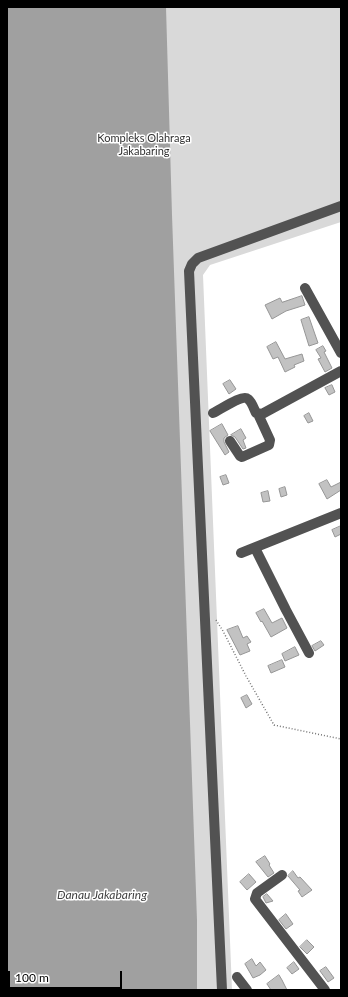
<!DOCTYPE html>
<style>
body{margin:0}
#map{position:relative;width:348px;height:997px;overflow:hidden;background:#fff;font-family:Lato,sans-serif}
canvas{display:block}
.frame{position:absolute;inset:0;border:8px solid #000;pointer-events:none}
.scale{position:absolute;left:8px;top:971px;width:114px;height:18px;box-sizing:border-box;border:2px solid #000;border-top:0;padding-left:5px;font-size:12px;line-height:14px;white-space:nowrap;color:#000;-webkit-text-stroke:3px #fff;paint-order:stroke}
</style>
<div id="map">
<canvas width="348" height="997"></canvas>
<div class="frame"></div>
<div class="scale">100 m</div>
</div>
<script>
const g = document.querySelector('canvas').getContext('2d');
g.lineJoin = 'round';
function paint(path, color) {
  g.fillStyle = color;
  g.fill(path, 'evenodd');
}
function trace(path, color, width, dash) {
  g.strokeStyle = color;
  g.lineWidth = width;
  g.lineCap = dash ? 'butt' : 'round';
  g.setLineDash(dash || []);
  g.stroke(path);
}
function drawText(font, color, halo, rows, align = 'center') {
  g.font = font + ' Lato,sans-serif';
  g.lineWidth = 3;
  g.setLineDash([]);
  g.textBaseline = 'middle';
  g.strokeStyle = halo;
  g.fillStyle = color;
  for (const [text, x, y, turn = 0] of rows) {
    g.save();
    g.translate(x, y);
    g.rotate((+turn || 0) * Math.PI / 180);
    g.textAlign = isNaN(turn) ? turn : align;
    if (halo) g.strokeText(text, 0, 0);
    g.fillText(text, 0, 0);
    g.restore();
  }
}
const green = new Path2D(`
 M7,7H341V222L210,265L203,275L232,990H7Z`);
const water = new Path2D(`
 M7,7H166L172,215L197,920V990H7Z`);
const building = new Path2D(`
 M302,296L305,305L286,311L272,319L265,305L280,298L282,302Z
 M309,317L318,343L309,346L301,320Z
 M276,342L285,359L302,354L304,361L294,365L295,367L285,372L278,357L273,359L267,347Z
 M323,346L326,351L324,352L332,368L325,372L318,359L321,358L316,350Z
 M230,380L236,389L229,394L223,384Z
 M332,385L335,392L329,395L325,388Z
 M309,413L313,421L308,423L304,416Z
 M222,424L228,435L224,438V442L229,452L225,455L210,431Z
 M241,429L246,438L243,440L246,448L243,449L235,437L231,435Z
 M226,475L229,483L223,485L220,477Z
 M327,480L331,487L341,482V490L327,499L319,484Z
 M285,487L287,495L281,497L279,489Z
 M268,491L270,501L263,502L261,493Z
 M341,526V534L335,537L332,530Z
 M264,609L272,623L282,618L287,628L271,637L262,621L261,622L256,613Z
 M238,626L243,638L247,636L251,642L247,644L250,651L240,655L227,630Z
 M321,641L324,645L315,651L312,646Z
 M295,647L299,655L285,661L282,654Z
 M282,660L285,667L271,673L268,666Z
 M247,695L252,704L246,708L241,698Z
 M265,856L270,864L269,865L274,873L268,877L256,862Z
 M293,871L298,878L300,877L312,890L302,897L298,891L300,890L288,876Z
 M249,874L256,882L247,890L240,882Z
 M267,894L273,901L266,903L263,897Z
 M286,914L293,924L286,929L279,920Z
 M307,940L314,947L307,954L300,947Z
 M252,959L256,966L260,962L266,970L260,975L253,978L245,964Z
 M294,962L299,969L292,974L287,968Z
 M326,967L334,978L328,982L320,971Z
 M279,975L282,980L287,990H271L267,984Z`);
const path = new Path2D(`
 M216,620L223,631L246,676L274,725L341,739`);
const minor = new Path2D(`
 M305,288L341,353
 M213,413C220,410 242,394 248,399C252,402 254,409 256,413L262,414L341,371
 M230,441L240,456L242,457L269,445L270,440L258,414
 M255,548L286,610L309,653
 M241,553L341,513
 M282,875L257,893L255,899L325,990
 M237,977L247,990
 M222,990L189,271L192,264L198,258L341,206`);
const parkNames = [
 ["Kompleks Olahraga",144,138],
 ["Jakabaring",144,151]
];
const waterNames = [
 ["Danau Jakabaring",102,895]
];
paint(green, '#d9d9d9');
paint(water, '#a0a0a0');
paint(building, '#c2c2c2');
trace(building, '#969696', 1);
trace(path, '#747474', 1.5, [1, 2]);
trace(minor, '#525252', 10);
drawText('11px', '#303030', '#fff', parkNames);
drawText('italic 12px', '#414141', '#fff', waterNames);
</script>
